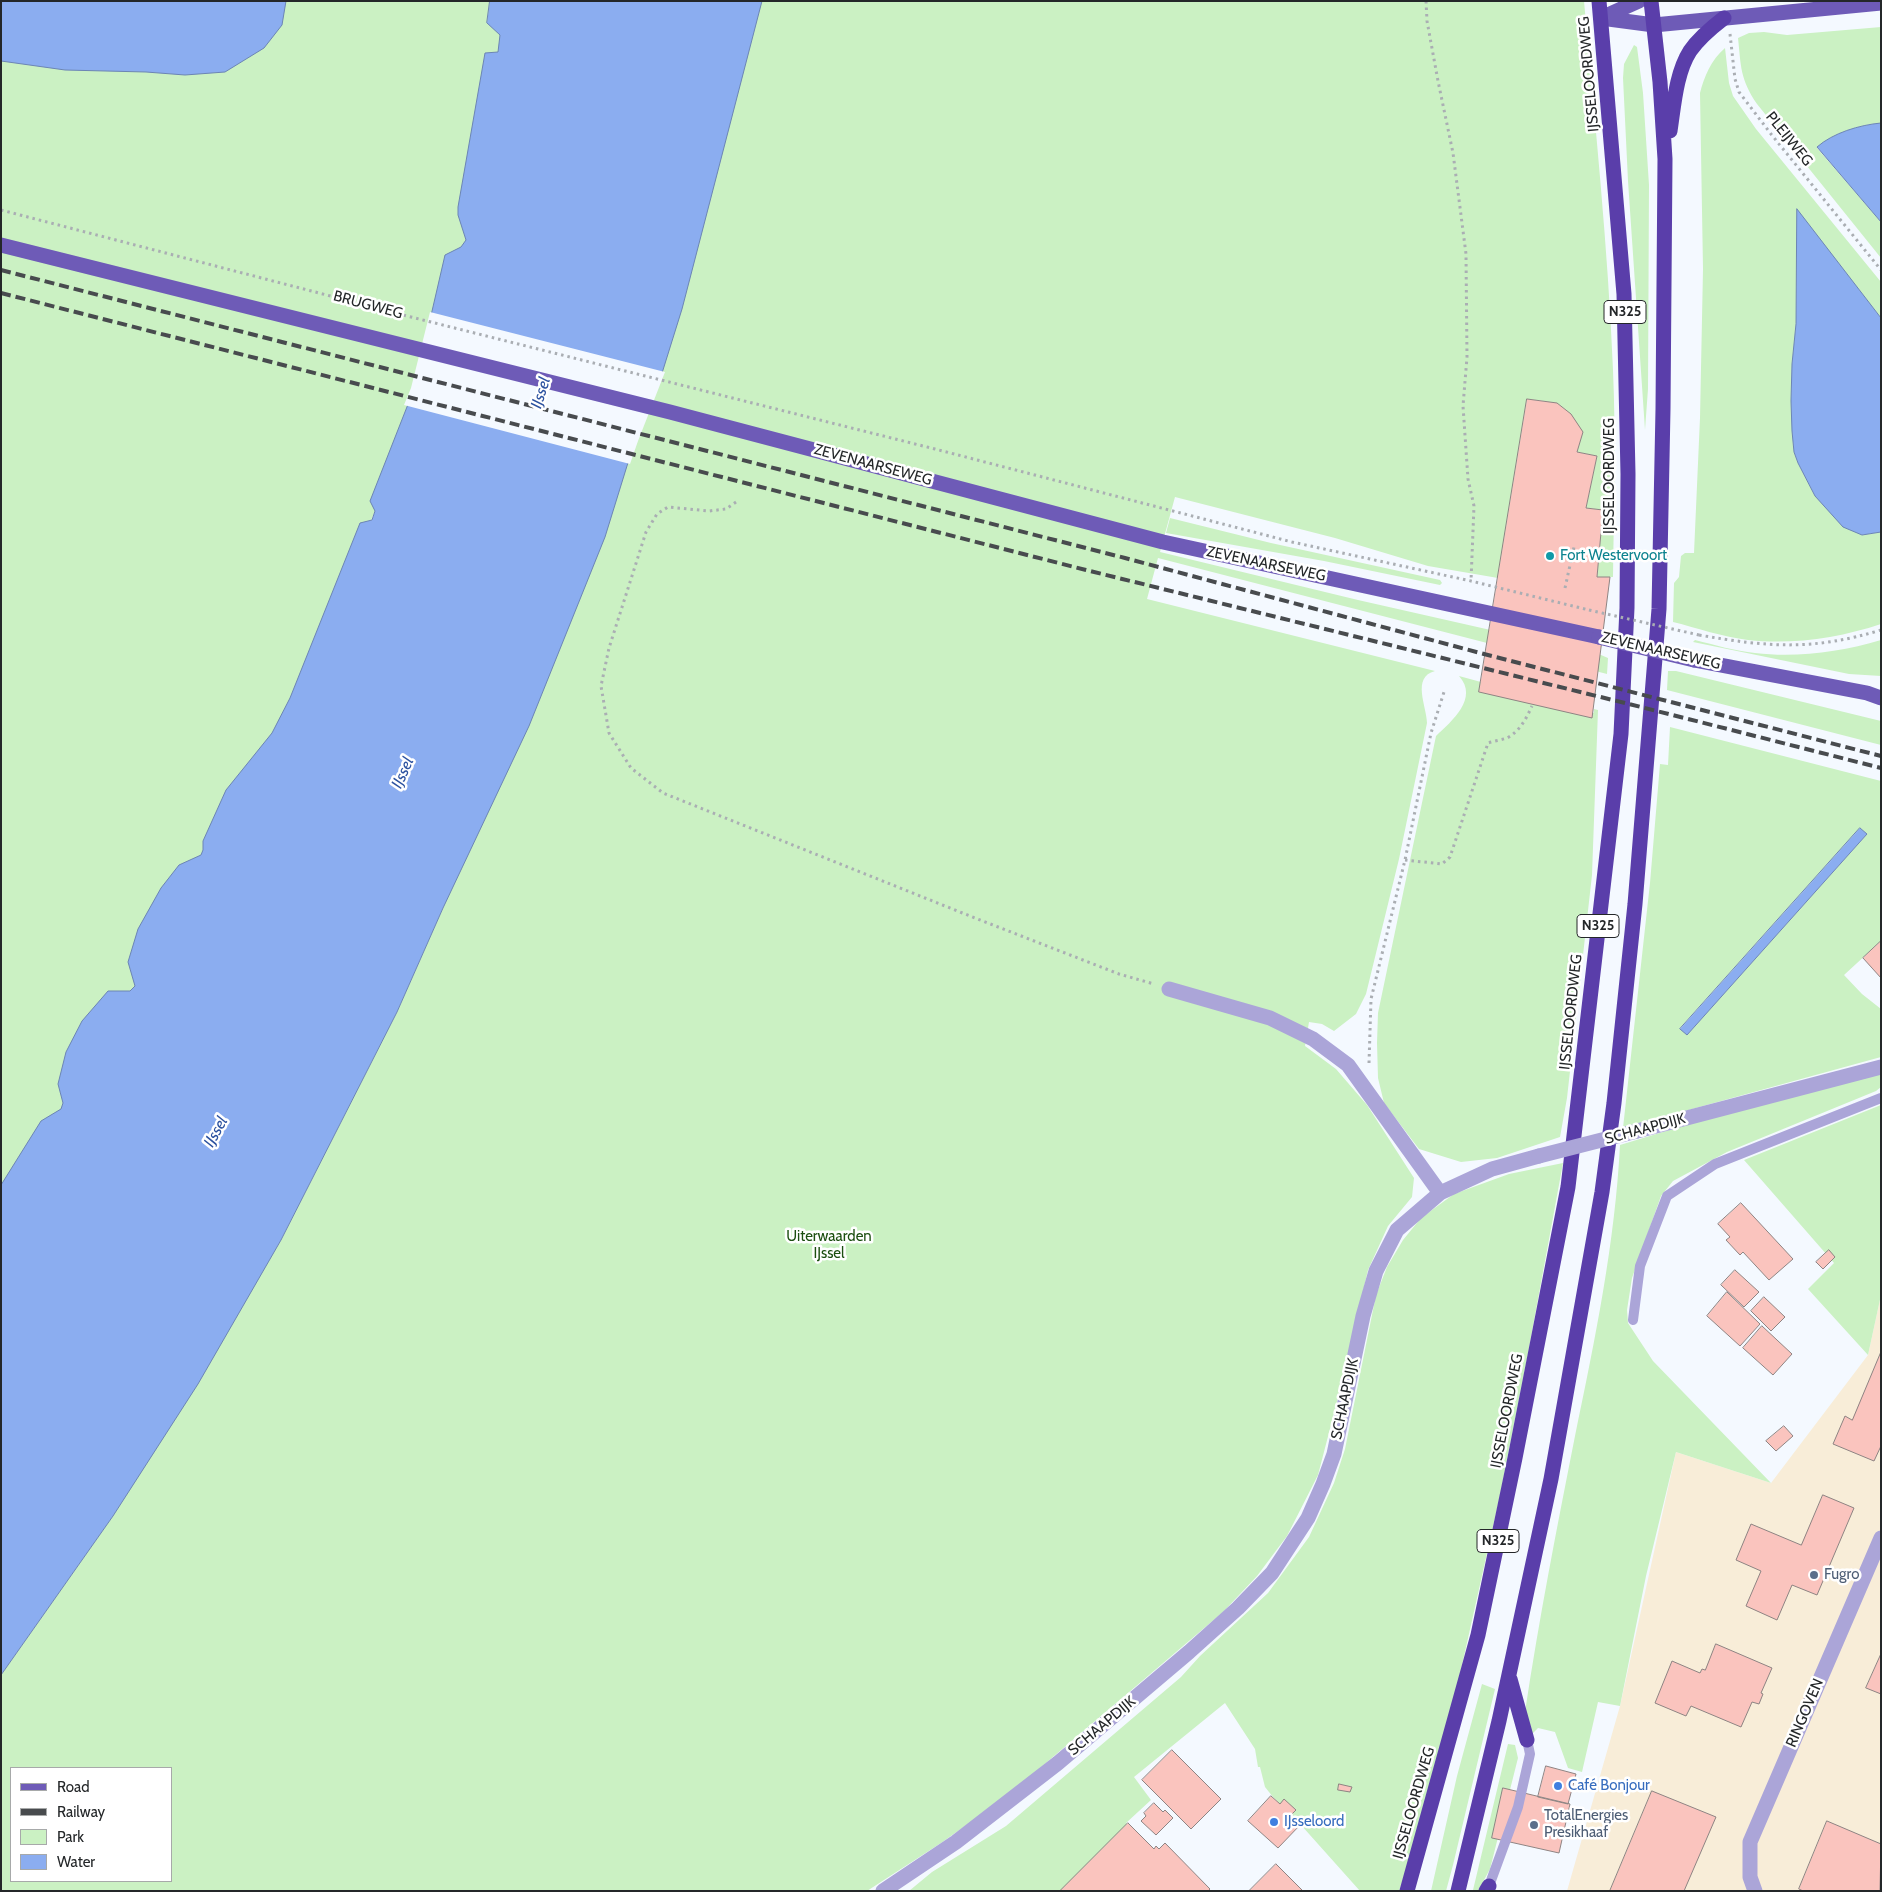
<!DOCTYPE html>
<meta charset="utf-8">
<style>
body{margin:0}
#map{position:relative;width:1882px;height:1892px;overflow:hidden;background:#f4f9ff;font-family:Cabin,sans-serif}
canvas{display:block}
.frame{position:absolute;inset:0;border:2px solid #242729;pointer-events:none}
.legend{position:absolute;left:10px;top:1767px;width:162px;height:115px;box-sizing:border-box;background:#fff;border:1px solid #a7a9a9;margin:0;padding:6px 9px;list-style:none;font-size:15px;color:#242729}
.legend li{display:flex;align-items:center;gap:10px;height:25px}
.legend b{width:25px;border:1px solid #a7a9a9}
</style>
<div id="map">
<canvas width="1882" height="1892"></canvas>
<div class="frame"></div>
<ul class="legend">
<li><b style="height:6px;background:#6e5bb7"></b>Road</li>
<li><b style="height:6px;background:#484b4e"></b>Railway</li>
<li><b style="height:14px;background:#cbf1c3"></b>Park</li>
<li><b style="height:14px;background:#8badf0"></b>Water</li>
</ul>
</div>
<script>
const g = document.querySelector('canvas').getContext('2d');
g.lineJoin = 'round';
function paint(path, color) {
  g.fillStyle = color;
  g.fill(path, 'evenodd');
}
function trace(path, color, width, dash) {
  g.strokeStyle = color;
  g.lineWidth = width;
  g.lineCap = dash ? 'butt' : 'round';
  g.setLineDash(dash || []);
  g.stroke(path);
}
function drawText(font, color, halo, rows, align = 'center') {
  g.font = font + ' Cabin,sans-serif';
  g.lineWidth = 5;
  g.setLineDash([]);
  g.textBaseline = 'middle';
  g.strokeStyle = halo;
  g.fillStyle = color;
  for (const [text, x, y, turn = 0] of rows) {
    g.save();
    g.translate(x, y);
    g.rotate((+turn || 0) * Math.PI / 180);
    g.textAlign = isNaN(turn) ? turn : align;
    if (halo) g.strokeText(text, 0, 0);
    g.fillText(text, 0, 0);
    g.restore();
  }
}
const industrial = new Path2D(`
 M1881,1295V1891H1567L1620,1706L1676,1452L1771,1483L1868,1355Z`);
const green = new Path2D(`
 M1,1H531L467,242L435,301L414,389L375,511L297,696L214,839L151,983L78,1105L1,1240Z
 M761,1H1584C1595,124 1608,247 1613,370C1616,439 1614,508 1613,577H1597L1603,510L1586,508L1597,456L1577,452L1582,432C1563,402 1561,403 1527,399L1498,578L1428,566L1335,538L1175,497L1160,552L1358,600L1601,655L1608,658L1607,674L1158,558L1147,599L1435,671C1411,677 1427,707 1427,723L1399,859L1366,994L1356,1014L1334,1031L1322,1024L1309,1022L1305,1046L1336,1069L1367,1105L1414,1178L1412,1197L1388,1226L1368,1270L1340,1390L1318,1475L1287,1536L1257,1576L1223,1612L1006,1797L941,1843L867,1891H1V1675L113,1516L281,1240L397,1012L443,908ZM11,1768H171V1881H11Z
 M1881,27V123C1859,125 1833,133 1817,148L1881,222V258L1757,104C1740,79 1741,66 1738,38L1749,33L1764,32L1787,35Z
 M1634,45L1637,47L1643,93L1649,185L1648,389L1645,430L1628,181L1623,78L1624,64Z
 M1725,48L1729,83L1733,96L1756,129L1881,282V318L1797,210L1796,324L1792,364L1791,401L1794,452L1798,463L1815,496L1862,535L1881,532V624C1839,638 1792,645 1748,640C1723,637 1697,628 1673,622L1674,583L1679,577L1681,556L1685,553H1694L1700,418L1703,269L1700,93C1704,77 1711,60 1725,48Z
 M1170,518L1271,543L1440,580L1442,583L1440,585L1324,561L1166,533Z
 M1695,640C1715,645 1735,651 1755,653C1796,658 1841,652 1881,640V676L1849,674L1693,642Z
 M1668,671H1676L1881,721V745L1667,690Z
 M1459,676L1594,713V709L1598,710L1592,875L1567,1098L1560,1137L1497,1158L1461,1162L1419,1149L1384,1103L1378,1078L1377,1043L1378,1013L1436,736C1452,721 1479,698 1459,676Z
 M1670,727L1881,781V941L1844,975L1862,994L1881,1009V1057L1623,1128L1650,883L1660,764L1668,765ZM1860,828L1867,834L1687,1035L1680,1028Z
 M1881,1074V1087L1876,1091L1727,1152L1673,1181L1661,1196L1632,1278L1627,1310L1628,1323L1653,1361L1771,1483L1676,1452L1646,1576L1620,1706L1598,1702L1582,1772L1568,1768L1555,1732L1538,1728L1532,1734L1525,1712C1539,1619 1557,1527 1575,1436C1595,1340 1615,1243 1620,1145L1709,1118Z
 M1881,1105V1295L1868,1355L1808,1289L1834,1263L1744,1160Z
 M1563,1163L1527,1359L1500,1495L1437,1777L1399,1891H1360L1301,1825L1273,1797L1265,1787L1260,1767H1258L1255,1749L1225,1703L1134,1777L1151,1800L1126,1823L1155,1858L1119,1891H909L932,1872L1006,1826L1181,1677L1200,1656L1268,1593L1309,1537L1334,1483L1345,1449L1376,1295L1387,1267L1403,1240L1421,1218L1454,1194L1509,1174Z
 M1482,1684L1495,1689L1453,1865L1446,1891H1431L1457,1776Z
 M1508,1744L1515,1745L1518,1758L1490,1869L1478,1891L1473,1890Z`);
const water = new Path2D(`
 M1,1H286L282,25L264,48L225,72L185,75L146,72L65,70L1,61Z
 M490,1H762L682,309L658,386L635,440L605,537L529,726L443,908L397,1012L281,1240L198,1384L113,1516L1,1675V1185L41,1121L61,1109L63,1103L58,1084L66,1052L82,1021L108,991H130L135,986L128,962L138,929L161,888L179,865L201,855L203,850V841L226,790L272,733L290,698L360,523L372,520L375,511L370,501L414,389L445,255L461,247L466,240L458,215V207L485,53L498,52L500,35L487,23Z
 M1881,123V222L1817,147C1833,133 1859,125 1881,123Z
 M1797,209L1881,318V532L1862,535L1843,527L1815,496L1798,463L1794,452L1792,431L1791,401L1792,364L1796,324Z
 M1860,828L1867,834L1687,1035L1680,1029Z`);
const pier = new Path2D(`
 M430,312L665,372L638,441L630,464L404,405L411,388Z`);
const building = new Path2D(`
 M1527,399L1557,403L1571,414L1583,432L1577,452L1597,456L1586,508L1603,510L1597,577H1610L1592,718L1479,692Z
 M1881,941V978L1863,958Z
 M1741,1203L1793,1259L1769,1280L1743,1252L1740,1255L1726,1240L1730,1237L1718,1224Z
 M1829,1250L1835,1257L1823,1269L1816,1262Z
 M1735,1270L1759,1292L1744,1307L1721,1285Z
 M1727,1292L1760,1324L1740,1346L1707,1316Z
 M1764,1297L1785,1317L1771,1331L1751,1311Z
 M1762,1326L1792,1354L1773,1375L1743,1348Z
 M1881,1352V1446L1874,1461L1833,1444L1845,1416L1852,1420Z
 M1784,1426L1793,1436L1776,1451L1766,1441Z
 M1823,1495L1854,1508L1817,1595L1792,1585L1777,1620L1746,1606L1761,1571L1736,1560L1751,1524L1801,1545Z
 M1716,1644L1772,1668L1761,1693L1763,1694L1759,1704L1752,1702L1741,1727L1691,1706L1686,1716L1655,1703L1672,1661L1700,1673L1702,1669L1705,1670Z
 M1881,1654V1694L1866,1688Z
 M1172,1750L1221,1799L1191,1829L1142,1780Z
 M1546,1766L1576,1774L1568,1804L1538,1797Z
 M1339,1784L1352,1787L1350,1792L1338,1790Z
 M1503,1788L1570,1804L1559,1853L1492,1838Z
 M1652,1791L1716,1817L1684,1891H1610Z
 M1271,1796L1280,1804L1284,1799L1296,1810L1291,1815L1301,1824L1278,1848L1248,1821Z
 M1154,1803L1163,1812L1165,1810L1173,1818L1156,1835L1141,1821L1146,1816L1144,1813Z
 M1827,1821L1881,1844L1880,1891H1803L1799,1889Z
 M1128,1823L1154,1849L1156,1846L1159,1849L1165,1843L1210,1889L1208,1891H1060Z
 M1276,1864L1303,1891H1249Z`);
const path = new Path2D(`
 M1426,1L1427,21L1438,81L1453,153L1466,254L1467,357L1463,406L1468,479L1474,506L1471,581
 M1730,34L1735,79L1739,92L1771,134L1881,270
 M1,210L411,317L935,449L1292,542L1471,581L1589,610
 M736,502L726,509L709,511L668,507L657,514L646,532L609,648L601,686L609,733L631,768L663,793L975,918L1119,974L1154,984
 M1565,588L1574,547
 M1699,635C1768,647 1812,651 1881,630
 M1405,860L1442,864L1450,857L1488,743C1494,741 1501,740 1507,738C1520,731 1526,719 1532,706
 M1369,1063L1371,999L1405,860L1431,733L1444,692`);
const lane = new Path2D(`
 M1633,1320L1640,1266L1667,1196L1715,1164L1881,1098
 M1489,1886L1518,1807L1530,1754L1527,1740`);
const street = new Path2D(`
 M1169,989L1270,1018L1313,1039L1348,1065L1440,1193
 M1637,1131L1881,1067
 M883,1891L956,1842L1058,1763L1189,1652L1238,1608L1272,1573L1308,1518L1323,1484L1334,1454L1363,1316L1376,1271L1397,1230L1440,1193L1492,1169L1539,1156
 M1755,1891L1750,1877V1842L1881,1538`);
const primary = new Path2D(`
 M1601,18L1654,25L1881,3
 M1601,18L1639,1
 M1,245L670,412L1163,542L1599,637
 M1694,660L1867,693L1881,698`);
const highway = new Path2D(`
 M1670,131C1674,105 1676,73 1690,51C1699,38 1711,28 1724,18
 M1510,1679L1527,1740
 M1407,1891L1478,1635L1515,1458L1568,1187L1621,734L1627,608L1628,474L1624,294L1599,1
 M1458,1891L1499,1721L1551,1479L1602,1192L1614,1103L1635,904L1659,609L1663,409L1665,159L1660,82L1651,1
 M1486,1891L1489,1886`);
const rail = new Path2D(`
 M1,270L1125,558L1484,654L1881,756
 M1,293L1086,570L1641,707L1881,768`);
const pathBridge = new Path2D(`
 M1589,610L1699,635`);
const streetBridge = new Path2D(`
 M1539,1156L1637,1131`);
const primaryBridge = new Path2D(`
 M1599,637L1694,660`);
const markers = [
 [1550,556,5,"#0f9aa8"],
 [1814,1575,5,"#5c6f8a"],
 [1558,1786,5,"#3f7fe0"],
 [1274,1822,5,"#3f7fe0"],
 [1534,1825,5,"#5c6f8a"]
];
const shields = [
 [1625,312,42],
 [1598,926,42],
 [1498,1541,42]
];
const shieldNames = [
 ["N325",1625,312],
 ["N325",1598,926],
 ["N325",1498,1541]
];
const streetNames = [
 ["IJSSELOORDWEG",1589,74,-95],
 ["PLEIJWEG",1789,139,51],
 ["BRUGWEG",368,305,15],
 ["ZEVENAARSEWEG",873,465,15],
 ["IJSSELOORDWEG",1610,476,-90],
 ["ZEVENAARSEWEG",1266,564,12],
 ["ZEVENAARSEWEG",1661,651,13],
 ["IJSSELOORDWEG",1571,1012,-84],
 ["SCHAAPDIJK",1645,1129,-15],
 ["SCHAAPDIJK",1345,1399,-78],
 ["IJSSELOORDWEG",1507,1411,-79],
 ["RINGOVEN",1805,1713,-67],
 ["SCHAAPDIJK",1102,1726,-40],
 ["IJSSELOORDWEG",1414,1803,-74]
];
const cultureNames = [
 ["Fort Westervoort",1560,556]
];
const parkNames = [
 ["Uiterwaarden",829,1237],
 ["IJssel",829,1254]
];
const serviceNames = [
 ["Fugro",1824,1575],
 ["TotalEnergies",1544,1816],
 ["Presikhaaf",1544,1833]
];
const shopNames = [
 ["Café Bonjour",1568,1786],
 ["IJsseloord",1284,1822]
];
const waterNames = [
 ["IJssel",541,393,-73],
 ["IJssel",403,773,-66],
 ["IJssel",216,1132,-61]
];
paint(industrial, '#f8edd8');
paint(green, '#cbf1c3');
paint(water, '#8badf0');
trace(water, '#6c85b4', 1);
paint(pier, '#f4f9ff');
paint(building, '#fac4be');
trace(building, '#8e8483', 1);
trace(path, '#aaaeb3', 3, [2.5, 4]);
trace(lane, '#aba5d8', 10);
trace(street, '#aba5d8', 15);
trace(primary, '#6e5bb7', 15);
trace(highway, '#5a3eaa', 15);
trace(rail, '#484b4e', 4, [10, 5]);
trace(pathBridge, '#aaaeb3', 3, [2.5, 4]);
trace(streetBridge, '#aba5d8', 15);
trace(primaryBridge, '#6e5bb7', 15);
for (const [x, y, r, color] of markers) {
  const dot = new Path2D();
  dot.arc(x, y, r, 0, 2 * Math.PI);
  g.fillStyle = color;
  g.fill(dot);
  trace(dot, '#fff', 2);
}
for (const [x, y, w] of shields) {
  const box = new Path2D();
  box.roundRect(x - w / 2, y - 11.5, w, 23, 4);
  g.fillStyle = '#fff';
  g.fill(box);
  trace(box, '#242729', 1);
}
drawText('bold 14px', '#242729', null, shieldNames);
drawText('15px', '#242729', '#fff', streetNames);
drawText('15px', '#0d838f', '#fff', cultureNames, 'left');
drawText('15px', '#1c4f10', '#fff', parkNames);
drawText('15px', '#4e5e75', '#fff', serviceNames, 'left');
drawText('15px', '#366cbe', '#fff', shopNames, 'left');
drawText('italic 16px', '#2c52a0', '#fff', waterNames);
</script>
